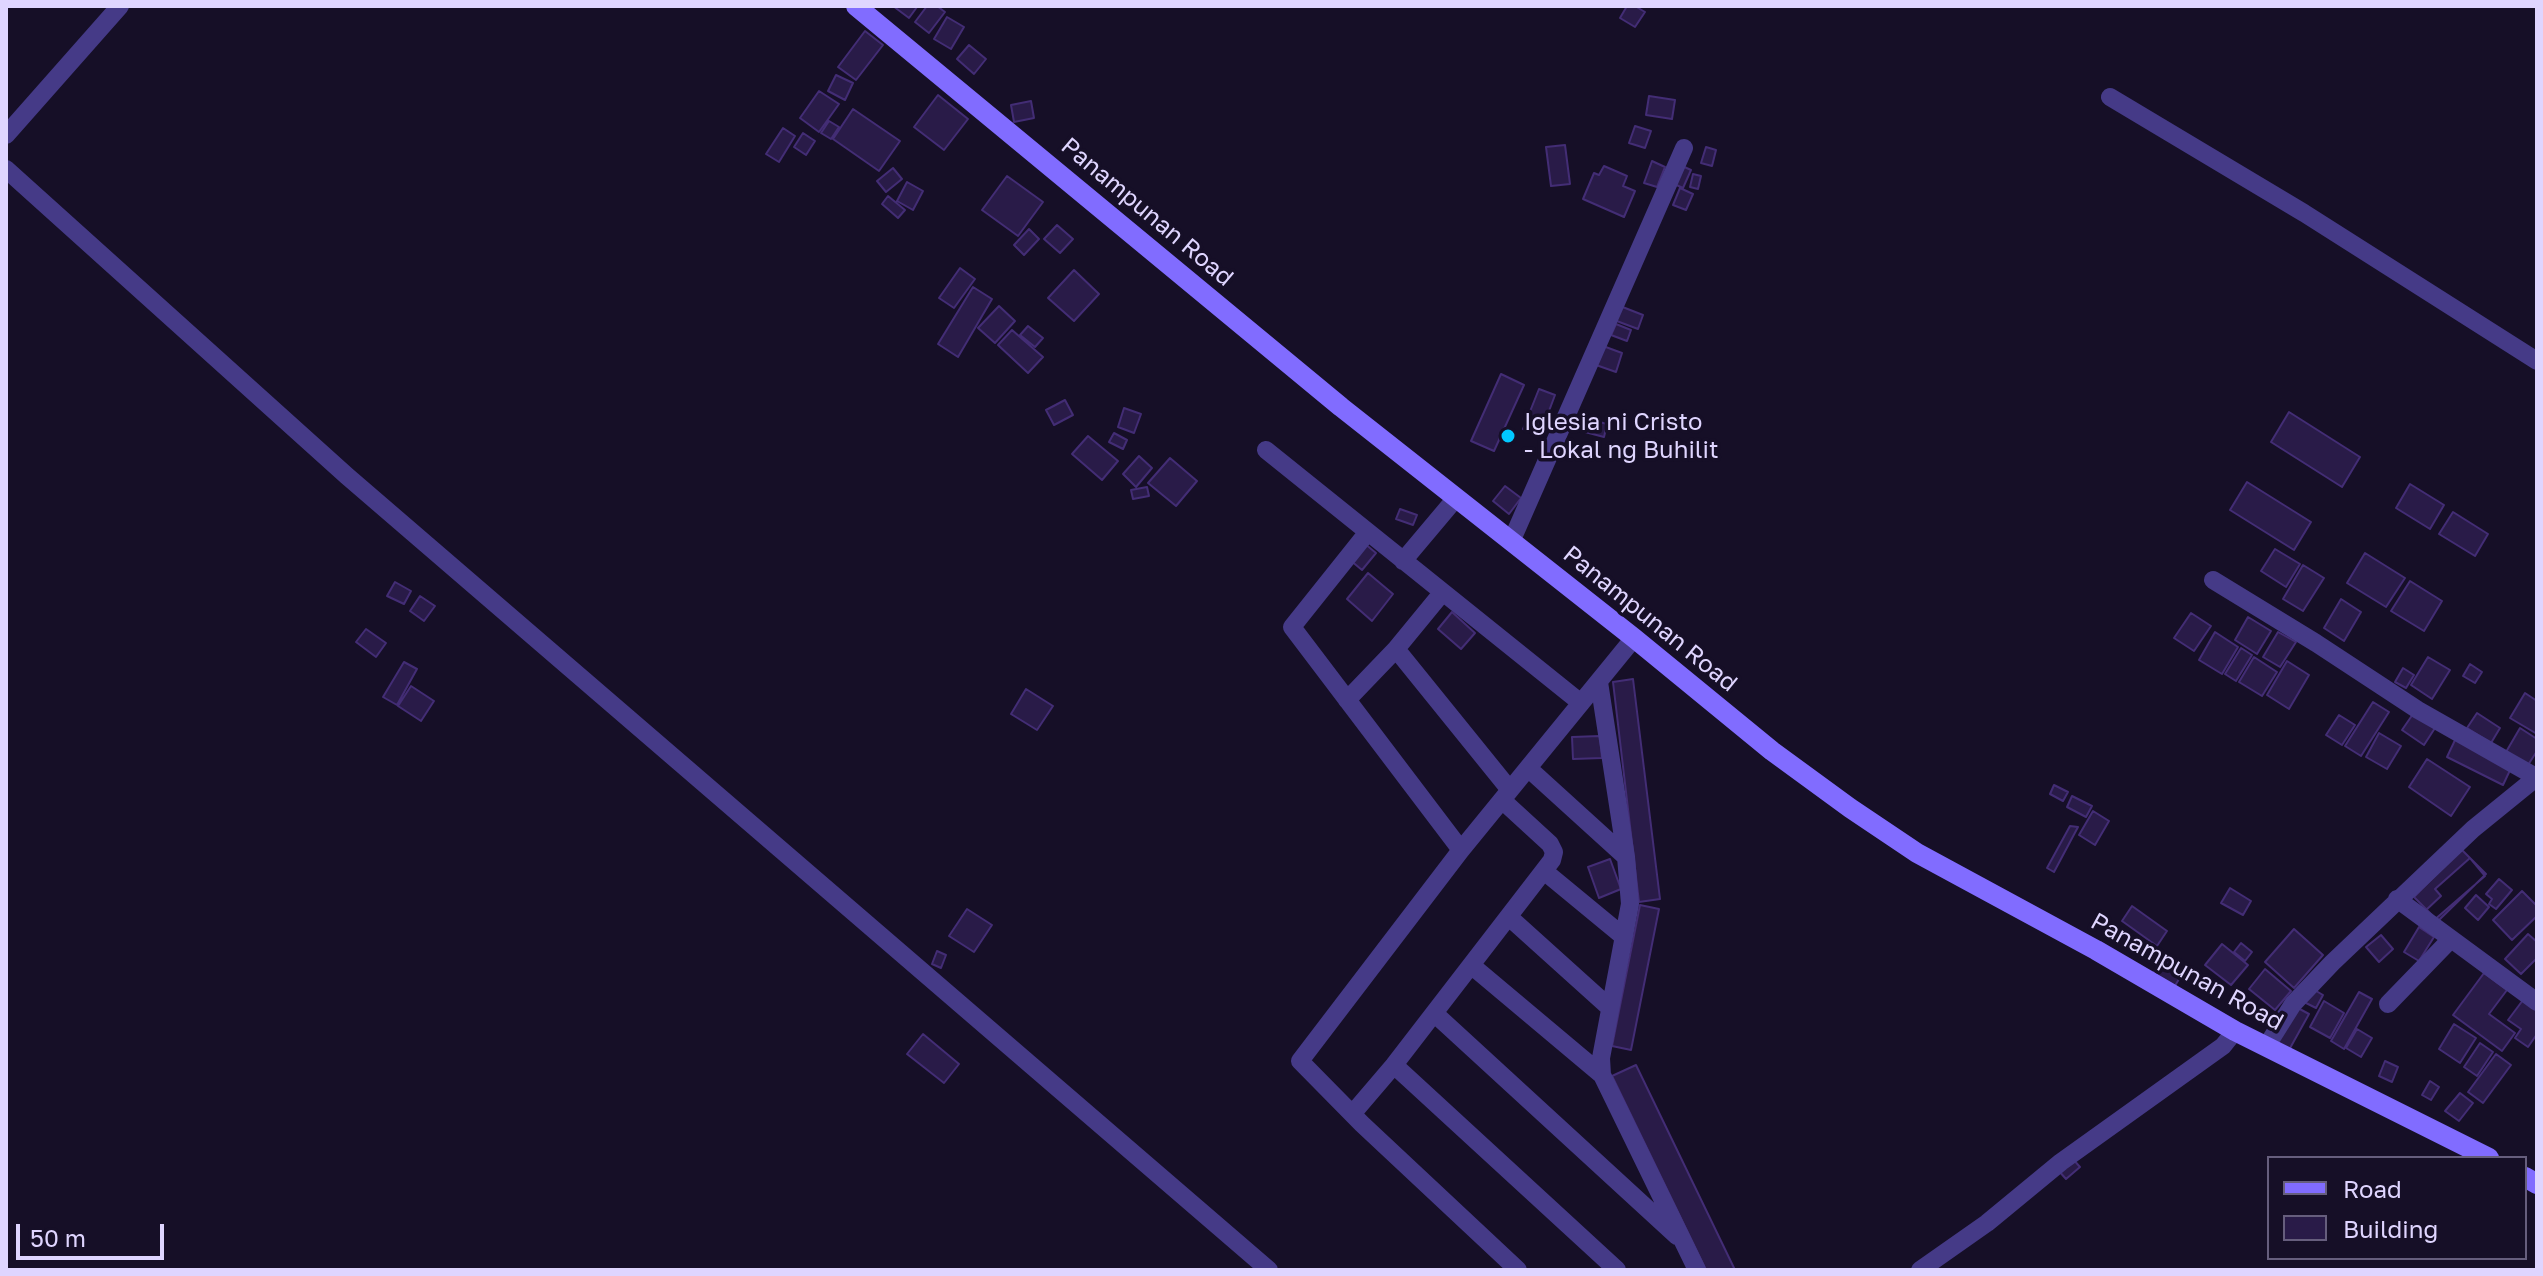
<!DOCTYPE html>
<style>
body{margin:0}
#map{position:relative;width:2543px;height:1276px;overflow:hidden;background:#160f27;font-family:"Golos Text",sans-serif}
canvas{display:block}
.frame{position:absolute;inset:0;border:8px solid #dfd5ff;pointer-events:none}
.legend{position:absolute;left:2267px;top:1156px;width:260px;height:104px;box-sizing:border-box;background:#160f27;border:2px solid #665e7d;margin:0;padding:10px 14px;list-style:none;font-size:24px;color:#dfd5ff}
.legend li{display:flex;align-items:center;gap:16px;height:40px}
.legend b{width:40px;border:2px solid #665e7d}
.scale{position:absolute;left:16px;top:1224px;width:148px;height:36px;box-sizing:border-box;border:4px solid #dfd5ff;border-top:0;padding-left:10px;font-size:24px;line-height:28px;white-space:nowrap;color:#dfd5ff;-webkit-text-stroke:6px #160f27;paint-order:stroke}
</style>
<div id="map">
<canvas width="2543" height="1276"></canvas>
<div class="frame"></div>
<ul class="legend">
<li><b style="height:10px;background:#816cff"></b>Road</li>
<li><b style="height:22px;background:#291b48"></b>Building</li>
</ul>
<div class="scale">50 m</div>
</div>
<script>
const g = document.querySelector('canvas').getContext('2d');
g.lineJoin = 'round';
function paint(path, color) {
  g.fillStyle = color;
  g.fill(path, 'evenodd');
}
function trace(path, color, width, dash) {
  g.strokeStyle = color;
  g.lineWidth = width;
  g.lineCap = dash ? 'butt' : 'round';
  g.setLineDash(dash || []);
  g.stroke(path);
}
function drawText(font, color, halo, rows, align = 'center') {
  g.font = font + ' "Golos Text",sans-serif';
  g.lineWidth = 7;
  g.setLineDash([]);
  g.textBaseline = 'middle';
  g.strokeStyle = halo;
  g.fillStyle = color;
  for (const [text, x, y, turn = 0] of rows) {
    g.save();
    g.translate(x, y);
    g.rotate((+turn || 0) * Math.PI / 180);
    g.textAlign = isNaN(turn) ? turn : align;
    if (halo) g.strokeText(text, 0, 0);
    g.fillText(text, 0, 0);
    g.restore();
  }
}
const building = new Path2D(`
 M893,6H916L917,7L909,18Z
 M927,6H937L945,12L929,33L915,22Z
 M1627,6H1635L1645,12L1635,27L1620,18Z
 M947,17L964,27L951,49L934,39Z
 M865,31L883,45L856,80L838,67Z
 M969,45L986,59L974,74L957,59Z
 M836,75L853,83L845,100L828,91Z
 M819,91L839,104L819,132L800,118Z
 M938,95L968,119L944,150L914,127Z
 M1649,96L1675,100L1672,119L1646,115Z
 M1031,101L1034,118L1014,122L1011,105Z
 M853,109L900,141L879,171L833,139Z
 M829,121L839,127L831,139L821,133Z
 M1635,126L1651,131L1645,148L1629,143Z
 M783,128L795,136L779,162L766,154Z
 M803,133L815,141L806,155L794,147Z
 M1565,145L1570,184L1551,186L1546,147Z
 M1706,147L1716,150L1712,166L1701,163Z
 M1652,161L1665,167L1657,187L1644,183Z
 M1680,165L1691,170L1683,188L1672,183Z
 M1604,166L1627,176L1623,186L1635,191L1624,217L1583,199L1594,173L1599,175Z
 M893,168L902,179L886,192L877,181Z
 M1693,174L1701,176L1698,189L1690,187Z
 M1007,176L1043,202L1018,236L982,210Z
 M907,182L923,191L913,210L897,201Z
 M1680,188L1693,194L1686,210L1673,205Z
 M888,196L905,210L898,218L882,204Z
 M1057,225L1073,239L1060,253L1044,239Z
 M1029,229L1039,239L1024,255L1014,245Z
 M960,268L975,279L954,308L939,298Z
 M1074,270L1099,294L1074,321L1048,298Z
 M973,287L992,299L958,357L938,344Z
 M999,306L1015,321L995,343L978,328Z
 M1620,306L1643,315L1638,329L1614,320Z
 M1616,324L1631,330L1627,341L1611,335Z
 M1028,326L1043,338L1035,347L1020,335Z
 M1012,330L1043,357L1028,373L998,345Z
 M1603,346L1622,353L1616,372L1596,365Z
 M1501,374L1524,385L1494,451L1471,441Z
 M1539,389L1555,395L1540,435L1523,429Z
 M1065,400L1073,415L1054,425L1046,410Z
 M1124,408L1141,414L1134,433L1118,427Z
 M2289,412L2360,457L2342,487L2271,442Z
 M1588,419L1607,424L1604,437L1585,432Z
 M1114,433L1127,440L1123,449L1109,442Z
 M1088,436L1118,461L1102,480L1072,454Z
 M1139,456L1152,468L1136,487L1123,474Z
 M1170,458L1197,481L1176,506L1148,483Z
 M2247,482L2311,522L2294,550L2230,510Z
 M2410,484L2444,505L2430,529L2396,508Z
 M1505,486L1521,498L1509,514L1493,501Z
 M1147,487L1149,496L1133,499L1131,490Z
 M1400,509L1417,515L1413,525L1396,519Z
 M2453,512L2488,534L2475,556L2439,534Z
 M1364,543L1376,553L1362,570L1350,560Z
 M2275,549L2300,564L2286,587L2261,571Z
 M2365,553L2405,578L2386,607L2347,583Z
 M2303,565L2324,578L2303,611L2283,599Z
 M1368,573L1393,594L1372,621L1347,599Z
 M2410,581L2442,601L2424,631L2391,611Z
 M395,582L411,591L404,604L387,596Z
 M420,596L435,606L424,621L410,611Z
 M2341,599L2361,612L2344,641L2324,628Z
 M1452,612L1475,633L1461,649L1438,629Z
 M2191,613L2211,626L2194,651L2174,638Z
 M2248,617L2271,631L2257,654L2235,640Z
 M366,629L386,643L376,657L356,642Z
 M2215,632L2238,647L2222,674L2199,660Z
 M2278,632L2296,642L2280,667L2263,657Z
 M2241,648L2252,655L2236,681L2225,674Z
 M2254,657L2277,672L2262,696L2239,682Z
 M2428,657L2450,670L2432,699L2411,685Z
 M2287,661L2309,675L2289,709L2267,695Z
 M404,662L417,669L397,705L383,697Z
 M2470,664L2482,672L2475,683L2463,676Z
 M2403,668L2414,675L2406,688L2395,682Z
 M1633,679L1660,899L1639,902L1613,682Z
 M411,686L434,701L421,721L398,706Z
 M1026,689L1053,706L1037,730L1011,714Z
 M2525,693L2537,701V734L2510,718Z
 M2373,702L2389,712L2361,756L2345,746Z
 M2477,713L2500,728L2491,743L2467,728Z
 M2413,714L2435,728L2424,745L2402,730Z
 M2339,715L2355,725L2342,745L2326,735Z
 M2520,728L2537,739V751L2528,765L2506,752Z
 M2379,733L2401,746L2387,769L2366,757Z
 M1600,736L1602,758L1573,759L1572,737Z
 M2456,738L2512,766L2503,785L2447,757Z
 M2427,759L2470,787L2451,816L2409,787Z
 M2054,785L2068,792L2063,801L2050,794Z
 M2072,796L2092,806L2086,817L2067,807Z
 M2093,811L2109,821L2095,845L2079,835Z
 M2070,826L2078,827L2054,872L2047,868Z
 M2461,849L2486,874L2438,921L2414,897Z
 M2470,858L2485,876L2433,921L2425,911L2441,896L2435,889Z
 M1610,859L1621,889L1599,898L1588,867Z
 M2499,879L2512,890L2496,909L2489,904L2492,899L2486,894Z
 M2230,888L2251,901L2243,915L2221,903Z
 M2522,891L2537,906V916L2512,940L2493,920Z
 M2476,895L2489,907L2478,920L2465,908Z
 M1640,905L1659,909L1631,1050L1612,1046Z
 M2132,906L2167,931L2157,946L2122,921Z
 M967,909L992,925L974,952L949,936Z
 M2419,927L2434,937L2419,961L2404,952Z
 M2294,929L2323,955L2294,988L2265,962Z
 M2528,934L2537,942V958L2521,974L2505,959Z
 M2381,935L2393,949L2379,962L2366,947Z
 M2241,943L2252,952L2245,961L2234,952Z
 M2222,944L2248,965L2231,985L2205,965Z
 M937,951L946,955L941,968L932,964Z
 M2162,958L2184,971L2173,989L2152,976Z
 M2265,969L2291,991L2275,1010L2249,989Z
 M2484,973L2507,990L2489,1014L2515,1033L2502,1051L2453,1015Z
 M2311,988L2323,995L2316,1008L2304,1002Z
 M2359,992L2372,999L2344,1049L2331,1041Z
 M2523,1000L2537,1010V1034L2528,1047L2515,1038L2521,1029L2508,1020Z
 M2324,1001L2344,1013L2330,1038L2310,1027Z
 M2296,1007L2309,1014L2289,1050L2276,1044Z
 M2454,1024L2476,1038L2460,1063L2439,1049Z
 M2357,1029L2372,1038L2361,1057L2346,1048Z
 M923,1034L959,1064L944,1083L907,1054Z
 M2480,1043L2493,1052L2477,1076L2464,1067Z
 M2496,1054L2511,1065L2483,1103L2468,1092Z
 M2385,1061L2398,1067L2392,1082L2379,1076Z
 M1636,1065L1735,1270H1706L1612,1076Z
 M2430,1081L2439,1087L2431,1100L2422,1095Z
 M2460,1093L2473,1103L2459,1121L2445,1111Z
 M2072,1158L2080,1167L2066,1179L2058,1170Z`);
const street = new Path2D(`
 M2110,97L2304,213L2537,361
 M6,135L120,6
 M6,169L347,476L1269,1270
 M1266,450L1581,703
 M1367,533L1292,627L1461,850
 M1511,542L1684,148
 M1403,561L1456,498
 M2213,580L2316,643L2418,710L2536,777
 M1396,649L1510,790
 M1599,682L1626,857L1630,904L1601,1058L1602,1075L1697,1270
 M1347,700L1396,649L1442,593
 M1528,768L1626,857
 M1544,871L1624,937
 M2397,899L2537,1002
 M1509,917L1610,1008
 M1471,965L1602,1075
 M2388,1004L2451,939
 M1434,1013L1677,1236
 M2266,1047L2293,1004L2332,963L2473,829L2537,777
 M1394,1065L1617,1270
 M1353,1113L1394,1065L1552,860L1554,852L1550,844L1502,800
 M1518,1270L1362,1124L1300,1061L1461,850L1634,638
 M1920,1270L1987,1223L2061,1162L2223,1046L2235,1031`);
const secondary = new Path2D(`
 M856,6L1341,407L1634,638L1772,751L1850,808L1917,853L2096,950L2235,1031L2489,1158
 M2525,1177L2537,1184`);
const markers = [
 [1508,436,8,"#01c8ff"]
];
const streetNames = [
 ["Panampunan Road",1147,212,40],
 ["Panampunan Road",1650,619,39],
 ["Panampunan Road",2187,972,29]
];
const poiNames = [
 ["Iglesia ni Cristo",1524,422],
 ["- Lokal ng Buhilit",1524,450]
];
paint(building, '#291b48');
trace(building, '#432d75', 2);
trace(street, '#453a87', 18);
trace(secondary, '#816cff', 20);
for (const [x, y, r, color] of markers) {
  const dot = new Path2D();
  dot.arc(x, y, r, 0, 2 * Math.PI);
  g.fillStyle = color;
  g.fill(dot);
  trace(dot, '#160f27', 3);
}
drawText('24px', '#dfd5ff', '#160f27', streetNames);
drawText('24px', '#dfd5ff', '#160f27', poiNames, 'left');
</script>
